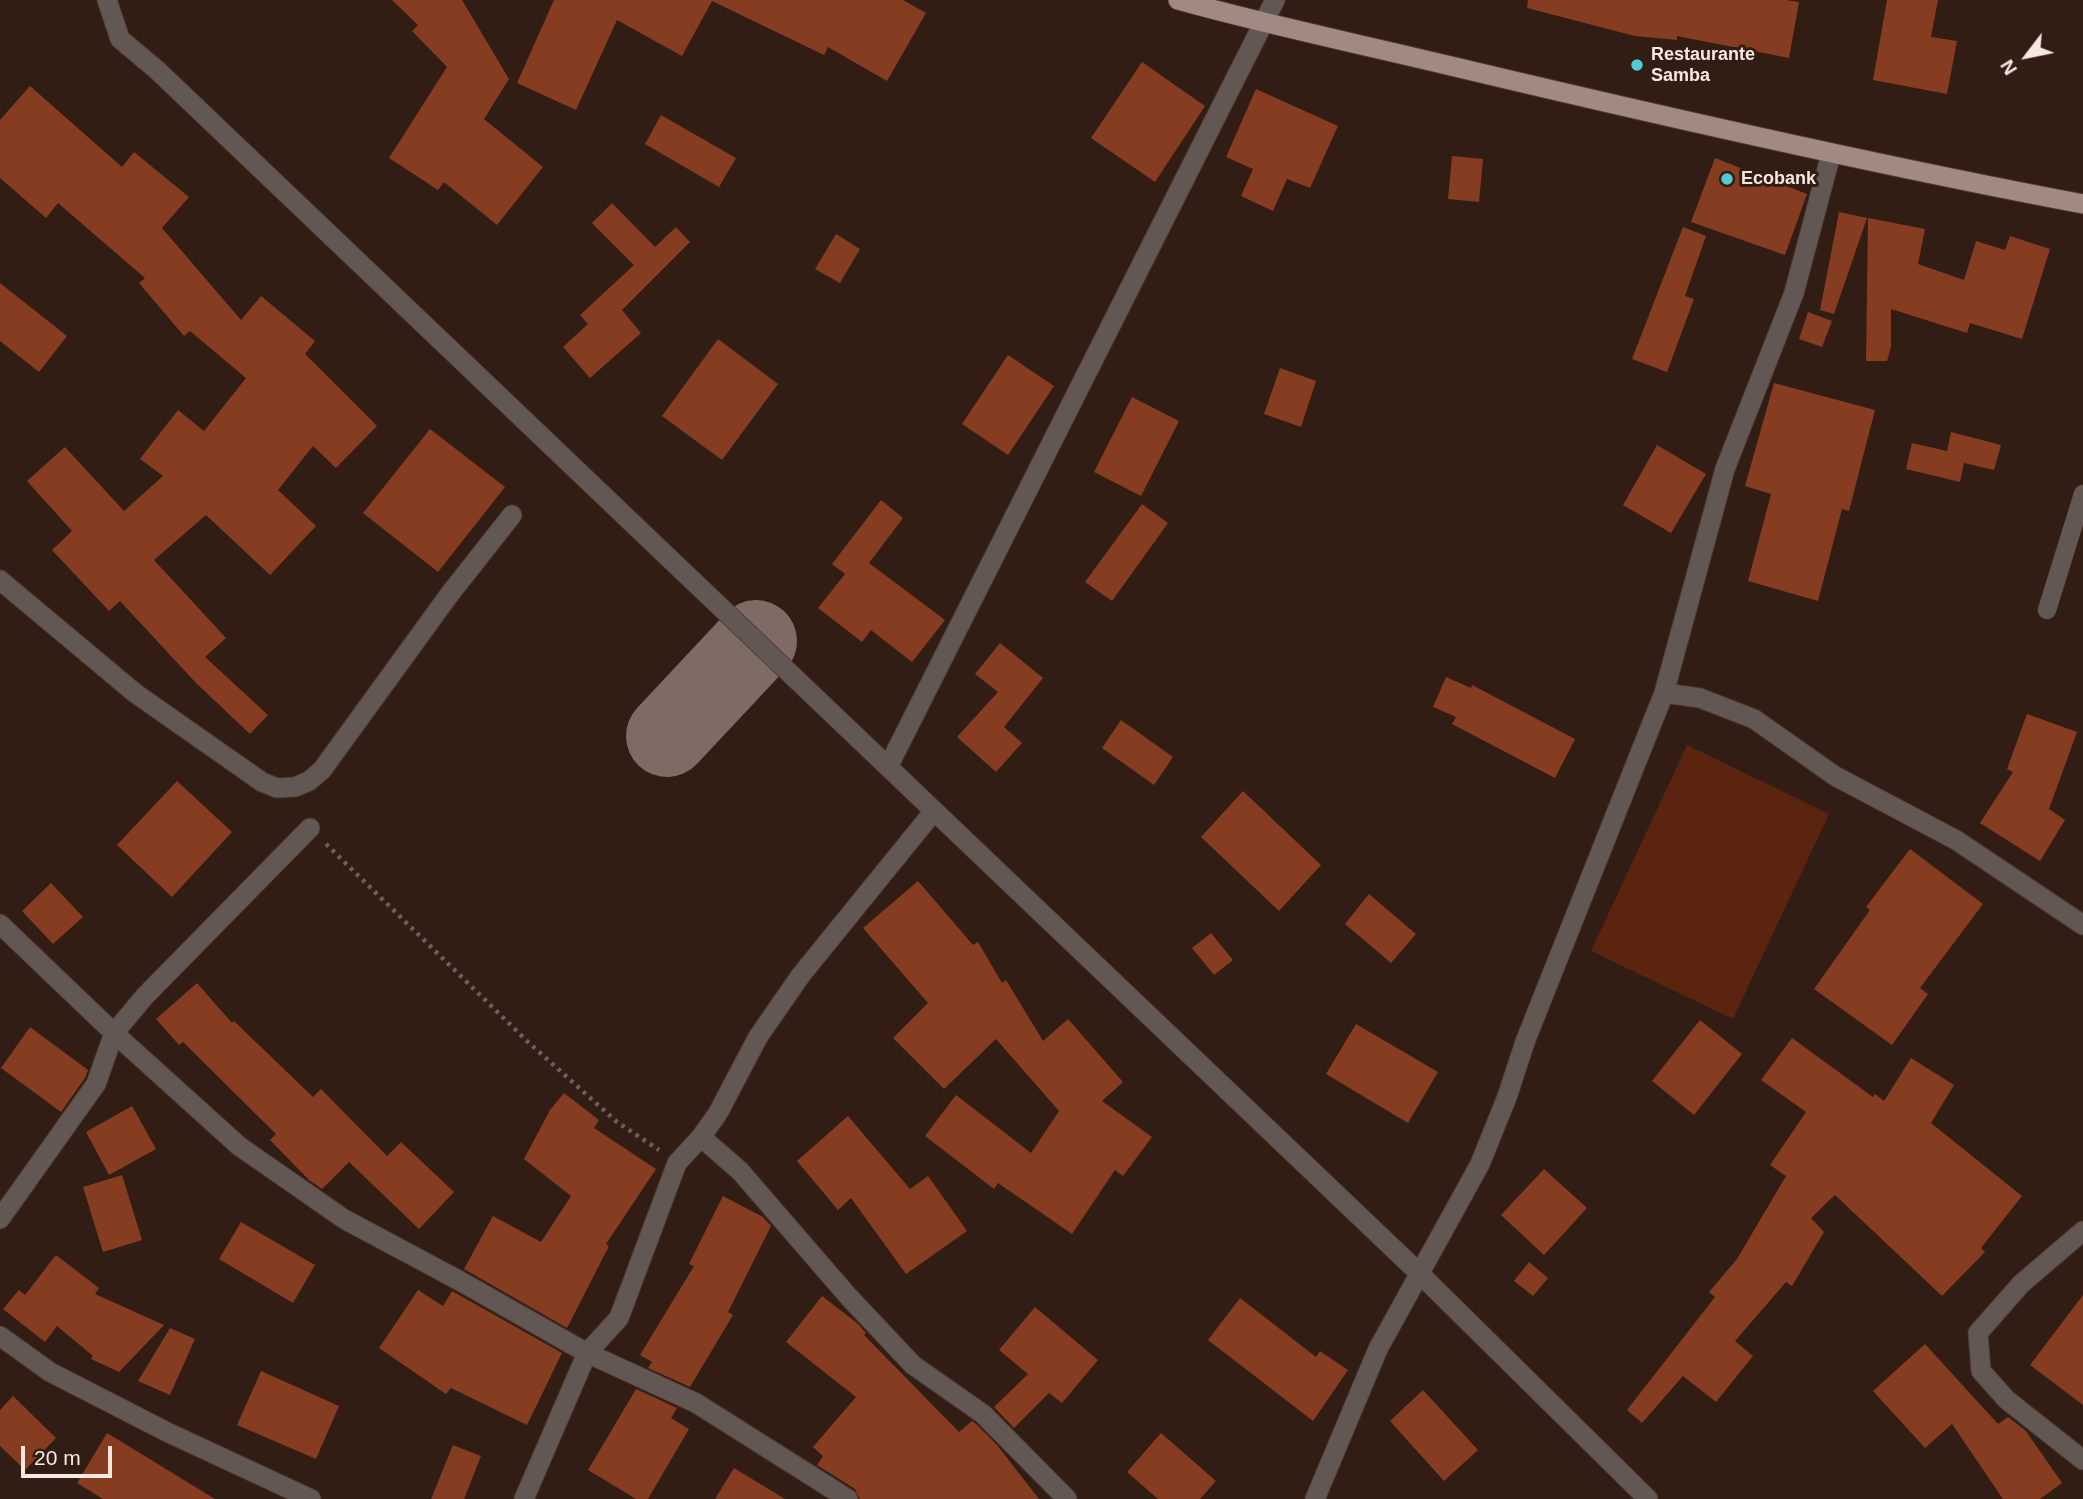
<!DOCTYPE html>
<style>
body{margin:0}
#map{position:relative;width:2083px;height:1499px;overflow:hidden;background:#321d15;font-family:Helvetica,sans-serif}
canvas{display:block}
.north{position:absolute;left:1992px;top:21px;width:70px;height:70px;-webkit-text-stroke:5px #321d15;paint-order:stroke;rotate:238deg;font-size:19px;font-weight:700;line-height:28px;text-align:center;color:#f7e8e2}
.north::after{content:'';display:block;margin:auto;width:24px;height:32px;background:#f7e8e2;clip-path:polygon(50% 0,100% 100%,50% 72%,0 100%)}
.scale{position:absolute;left:21px;top:1446px;width:91px;height:32px;box-sizing:border-box;border:4px solid #f7e8e2;border-top:0;padding-left:9px;font-size:21px;line-height:24px;white-space:nowrap;color:#f7e8e2;-webkit-text-stroke:5px #321d15;paint-order:stroke}
</style>
<div id="map">
<canvas width="2083" height="1499"></canvas>
<div class="north">N</div>
<div class="scale">20 m</div>
</div>
<script>
const g = document.querySelector('canvas').getContext('2d');
g.lineJoin = 'round';
function paint(path, color) {
  g.fillStyle = color;
  g.fill(path, 'evenodd');
}
function trace(path, color, width, dash) {
  g.strokeStyle = color;
  g.lineWidth = width;
  g.lineCap = dash ? 'butt' : 'round';
  g.setLineDash(dash || []);
  g.stroke(path);
}
function drawText(font, color, halo, rows, align = 'center') {
  g.font = font + ' Helvetica,sans-serif';
  g.lineWidth = 6;
  g.setLineDash([]);
  g.textBaseline = 'middle';
  g.strokeStyle = halo;
  g.fillStyle = color;
  for (const [text, x, y, turn = 0] of rows) {
    g.save();
    g.translate(x, y);
    g.rotate((+turn || 0) * Math.PI / 180);
    g.textAlign = isNaN(turn) ? turn : align;
    if (halo) g.strokeText(text, 0, 0);
    g.fillText(text, 0, 0);
    g.restore();
  }
}
const green = new Path2D(`
 M1687,745L1829,814L1733,1019L1591,951Z`);
const taxiway = new Path2D(`
 M667,736L756,641`);
const building = new Path2D(`
 M392,0H462L509,79L484,119L543,167L497,225L444,182L438,190L389,158L447,67L412,31L418,25Z
 M554,0H903L926,13L887,81L828,47L824,55L712,1L682,56L617,20L576,110L517,83Z
 M1528,0H1786L1799,2L1789,58L1677,36V40L1635,36L1527,8Z
 M1887,0H1938L1931,37L1957,41L1947,94L1873,80Z
 M1142,62L1205,106L1155,182L1091,138Z
 M30,86L122,167L134,152L189,197L162,228L241,320L261,296L315,341L305,354L377,426L336,468L313,446L278,490L316,526L270,575L206,515L154,560L226,638L205,657L268,715L250,734L196,683L120,601L109,611L52,550L72,531L27,481L65,447L124,511L163,476L140,459L178,410L204,431L246,378L190,331L184,336L139,283L145,278L58,203L46,218L0,178V120Z
 M1256,89L1338,126L1310,188L1287,179L1273,211L1241,196L1253,169L1226,157Z
 M661,115L736,158L719,187L645,144Z
 M1452,156L1483,159L1479,202L1448,199Z
 M1715,158L1807,194L1785,255L1691,222Z
 M612,203L655,247L676,227L690,242L622,310L641,333L590,378L563,347L588,324L580,315L634,265L592,223Z
 M1839,212L1867,218L1834,314L1820,310Z
 M1868,218L1925,229L1918,264L1964,280L1976,241L2005,250L2010,236L2050,249L2022,339L1970,323L1967,333L1891,309V347L1887,361H1866Z
 M1683,227L1706,236L1685,296L1694,299L1667,372L1632,359Z
 M836,234L860,249L840,283L815,269Z
 M0,283L67,336L39,372L0,341Z
 M1808,312L1832,321L1822,347L1799,339Z
 M718,339L778,384L722,460L662,416Z
 M1008,355L1054,386L1008,455L962,424Z
 M1280,368L1316,381L1301,427L1264,414Z
 M1774,383L1875,410L1849,511L1842,509L1818,601L1748,581L1771,494L1745,486Z
 M1132,397L1179,421L1141,496L1094,472Z
 M430,429L505,487L438,572L363,513Z
 M1951,432L2001,445L1994,470L1964,463L1960,482L1906,469L1912,443L1947,451Z
 M1657,445L1706,474L1671,533L1623,505Z
 M881,500L903,518L869,563L945,620L912,662L871,630L862,642L818,608L845,574L832,564Z
 M1142,504L1168,523L1112,601L1085,582Z
 M1000,643L1043,678L1004,727L1022,743L996,772L957,737L998,692L975,674Z
 M1446,677L1471,688L1472,685L1575,739L1555,778L1452,724L1456,717L1433,707Z
 M2027,714L2077,732L2049,809L2065,820L2040,861L1980,823L2013,772L2007,769Z
 M1121,720L1173,757L1154,785L1102,748Z
 M177,781L232,832L172,897L117,845Z
 M1243,791L1321,865L1279,911L1201,837Z
 M1910,849L1983,904L1920,988L1928,994L1892,1045L1814,989L1870,910L1866,907Z
 M918,881L973,945L978,942L1002,983L1006,980L1043,1041L1068,1019L1123,1082L1102,1101L1152,1137L1123,1176L1115,1170L1072,1234L998,1183L994,1189L925,1136L956,1095L1031,1153L1059,1111L996,1039L944,1089L893,1038L928,1003L863,928Z
 M51,883L83,917L53,944L22,911Z
 M1369,894L1416,934L1391,963L1345,924Z
 M1211,933L1233,960L1214,975L1192,948Z
 M197,983L232,1023L234,1021L313,1097L321,1089L387,1156L401,1142L454,1192L419,1229L349,1162L322,1189L309,1180L270,1140L276,1134L183,1042L179,1045L156,1019Z
 M1700,1020L1742,1054L1694,1115L1652,1081Z
 M1356,1024L1438,1072L1408,1123L1326,1074Z
 M30,1027L88,1070L85,1078L61,1112L1,1068Z
 M1792,1038L1873,1097L1875,1094L1884,1101L1911,1058L1954,1085L1931,1123L2022,1196L1981,1248L1985,1252L1942,1296L1835,1195L1811,1218L1824,1232L1792,1286L1786,1282L1735,1341L1753,1356L1716,1402L1683,1376L1642,1423L1627,1410L1715,1297L1709,1292L1737,1259L1786,1176L1770,1165L1806,1112L1761,1080Z
 M564,1093L599,1120L594,1128L656,1169L606,1244L609,1246L567,1328L464,1269L493,1216L541,1242L571,1196L524,1159L550,1110Z
 M132,1106L156,1149L109,1175L86,1132Z
 M848,1116L910,1189L928,1176L967,1231L906,1274L851,1198L838,1210L797,1161Z
 M1544,1169L1587,1208L1544,1255L1501,1215Z
 M122,1175L142,1240L103,1252L83,1187Z
 M723,1196L763,1217L771,1226L728,1312L733,1315L690,1387L648,1368L652,1362L640,1355L694,1266L689,1264Z
 M241,1222L315,1265L293,1303L219,1259Z
 M56,1255L99,1288L95,1294L164,1325L119,1372L91,1359L93,1356L57,1326L45,1342L3,1309L19,1290L25,1295Z
 M1529,1262L1548,1278L1533,1296L1514,1281Z
 M418,1290L443,1306L452,1291L562,1353L527,1425L451,1388L446,1394L379,1348Z
 M2083,1295V1405L2030,1365Z
 M822,1296L857,1323L866,1333L864,1335L959,1432L972,1421L975,1423L997,1445L1039,1499H860L855,1489L817,1465L823,1456L813,1447L856,1397L786,1342Z
 M1240,1298L1316,1357L1320,1351L1348,1370L1313,1421L1208,1340Z
 M1035,1307L1098,1360L1062,1403L1049,1393L1014,1428L994,1407L1028,1374L999,1350Z
 M170,1328L195,1339L170,1395L138,1381Z
 M1925,1344L1998,1424L2008,1417L2026,1431L2062,1483L2040,1499H2003L1952,1424L1925,1448L1873,1391Z
 M261,1371L339,1406L316,1459L237,1425Z
 M636,1389L677,1408L671,1418L689,1429L648,1499H636L588,1470Z
 M1423,1390L1478,1450L1444,1481L1390,1421Z
 M13,1396L56,1438L25,1470L0,1446V1410Z
 M107,1433L215,1499H103L77,1483Z
 M1161,1433L1216,1481L1200,1499H1158L1127,1472Z
 M453,1445L481,1456L464,1499H431Z
 M734,1468L785,1499H715Z`);
const path = new Path2D(`
 M326,844L528,1042L617,1122L659,1150`);
const service = new Path2D(`
 M2047,610L2083,494`);
const minor = new Path2D(`
 M107,0L120,39L157,70L1419,1273L1648,1499
 M0,580L135,693L262,782L277,788L295,787L309,781L322,770L449,595L512,515
 M1664,693L1700,698L1754,719L1835,776L1956,840L2083,925
 M888,767L1275,0
 M0,924L114,1033L239,1146L344,1219L460,1281L587,1353L696,1403L848,1499
 M701,1137L740,1171L848,1296L913,1365L983,1414L1067,1499
 M0,1219L96,1084L114,1033L145,996L310,828
 M2083,1231L2021,1284L1978,1333L1981,1371L2007,1400L2083,1460
 M0,1336L50,1372L167,1432L311,1499
 M524,1499L587,1353L619,1318L677,1163L701,1137L718,1113L758,1037L801,975L934,811
 M1315,1499L1378,1349L1480,1164L1507,1097L1525,1042L1548,984L1664,693L1725,469L1794,293L1831,154`);
const primary = new Path2D(`
 M1178,0C1268,25 1360,44 1451,66C1661,116 1871,164 2083,204`);
const markers = [
 [1637,65,7,"#51ccd2"],
 [1727,179,7,"#51ccd2"]
];
const poiNames = [
 ["Restaurante",1651,55],
 ["Samba",1651,76],
 ["Ecobank",1741,179]
];
paint(green, '#5a240e');
trace(taxiway, '#7e6c64', 82);
paint(building, '#853c20');
trace(service, '#4e3932', 19);
trace(minor, '#4e3932', 21);
trace(primary, '#4e3932', 21);
trace(path, '#715e57', 4.5, [3.5, 5]);
trace(service, '#635753', 18);
trace(minor, '#635753', 19);
trace(primary, '#a28a82', 19);
for (const [x, y, r, color] of markers) {
  const dot = new Path2D();
  dot.arc(x, y, r, 0, 2 * Math.PI);
  g.fillStyle = color;
  g.fill(dot);
  trace(dot, '#321d15', 2.5);
}
drawText('bold 18px', '#f7e8e2', '#321d15', poiNames, 'left');
</script>
